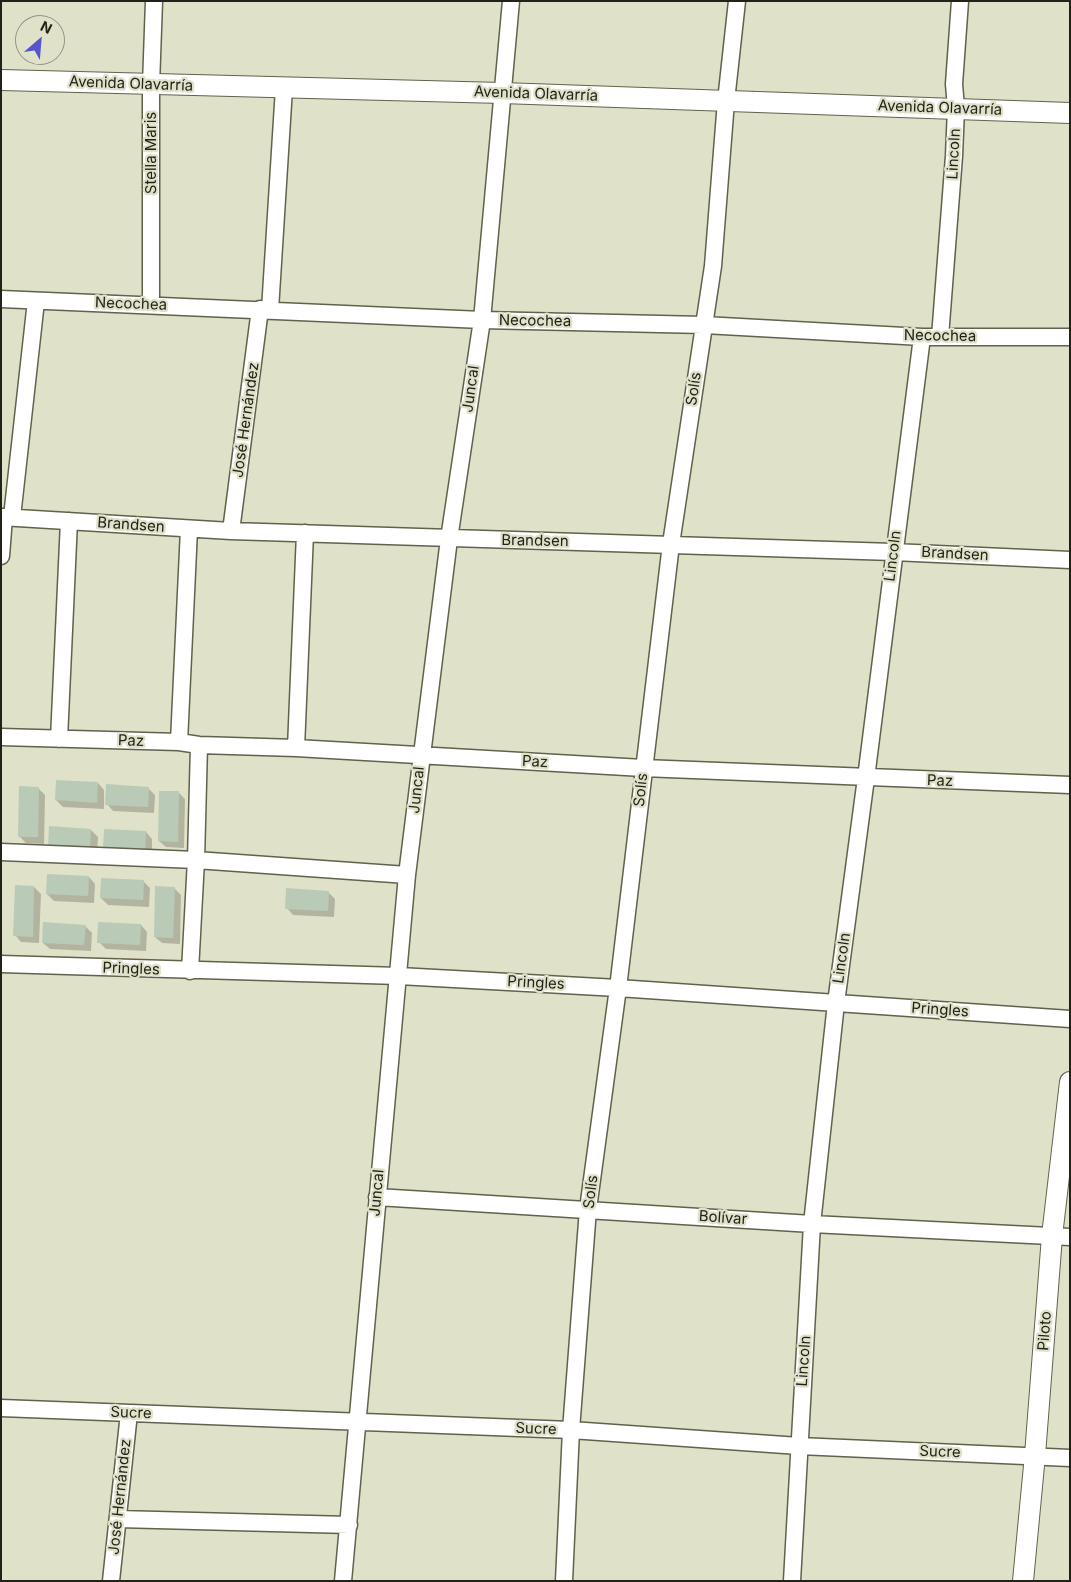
<!DOCTYPE html>
<meta charset="utf-8">
<style>
body{margin:0}
#map{position:relative;width:1071px;height:1582px;overflow:hidden;background:#e0e1c9;font-family:Inter,sans-serif}
canvas{display:block}
.frame{position:absolute;inset:0;border:2px solid #222219;pointer-events:none}
.north{position:absolute;left:15px;top:15px;width:50px;height:50px;box-sizing:border-box;background:#e0e1c9;border:1px solid #949583;border-radius:50%;rotate:27deg;font-size:14px;font-weight:700;line-height:20px;text-align:center;color:#222219}
.north::after{content:'';display:block;margin:auto;width:18px;height:22px;background:#5755cd;clip-path:polygon(50% 0,100% 100%,50% 72%,0 100%)}
</style>
<div id="map">
<canvas width="1071" height="1582"></canvas>
<div class="frame"></div>
<div class="north">N</div>
</div>
<script>
const g = document.querySelector('canvas').getContext('2d');
g.lineJoin = 'round';
function paint(path, color) {
  g.fillStyle = color;
  g.fill(path, 'evenodd');
}
function trace(path, color, width, dash) {
  g.strokeStyle = color;
  g.lineWidth = width;
  g.lineCap = dash ? 'butt' : 'round';
  g.setLineDash(dash || []);
  g.stroke(path);
}
function drawText(font, color, halo, rows, align = 'center') {
  g.font = font + ' Inter,sans-serif';
  g.lineWidth = 4.5;
  g.setLineDash([]);
  g.textBaseline = 'middle';
  g.strokeStyle = halo;
  g.fillStyle = color;
  for (const [text, x, y, turn = 0] of rows) {
    g.save();
    g.translate(x, y);
    g.rotate((+turn || 0) * Math.PI / 180);
    g.textAlign = isNaN(turn) ? turn : align;
    if (halo) g.strokeText(text, 0, 0);
    g.fillText(text, 0, 0);
    g.restore();
  }
}
const shadow = new Path2D(`
 M98,783L104,790V809L63,807L56,800Z
 M38,788L45,795L44,844L26,843L19,836Z
 M148,788L155,795L154,813L113,811L107,804Z
 M178,792L185,799L184,848L166,847L159,841Z
 M91,830L98,837L97,855L56,853Z
 M146,832L152,839V858L104,849Z
 M89,877L95,884L94,903L54,901L47,894Z
 M143,881L150,888L149,907L108,905L101,898Z
 M34,887L41,894L39,943L21,942L15,935Z
 M174,888L181,895L180,944L162,943L155,937Z
 M328,892L335,899L334,917L293,915L287,908Z
 M141,925L147,932L146,951L106,949L99,942Z
 M85,926L92,933L91,951L50,949L43,943Z`);
const building = new Path2D(`
 M56,780L98,782L97,803L55,800Z
 M106,784L149,787L148,807L105,805Z
 M19,786L39,787L38,837H18Z
 M159,791H179L178,842L158,841Z
 M49,826L91,829L90,849L48,847Z
 M104,829L146,831L145,852L103,849Z
 M47,874L89,876L88,896L46,894Z
 M101,878L144,880L143,900L100,898Z
 M15,885L34,886L33,937L13,936Z
 M155,886L175,887L173,938L154,937Z
 M286,888L329,891L328,911L285,909Z
 M43,922L86,925L84,945L42,943Z
 M98,922L141,924L140,945L97,943Z`);
const minor = new Path2D(`
 M1,299L482,320L704,325L922,337H1070
 M151,304V85L154,1
 M270,310L284,88
 M940,337L954,156L956,108L954,84L960,1
 M1,517L231,531L893,552L1070,560
 M12,517L36,301
 M231,531L260,309
 M1,556L4,517
 M1,737L179,742L199,745L296,748L643,768L1070,785
 M59,739L69,521
 M179,742L189,529
 M296,748L305,533
 M1,852L196,860L407,875
 M1,964L399,976L618,988L1070,1019
 M190,971L196,860L199,745
 M377,1197L812,1224L1070,1237
 M1,1408L571,1430L799,1446L1070,1458
 M118,1519L349,1525
 M111,1581L129,1413
 M343,1581L407,875L449,539L482,320L511,1
 M564,1581L571,1430L588,1209L618,988L671,544L713,266L726,101L737,1
 M792,1581L812,1224L836,1003L866,778L922,337`);
const major = new Path2D(`
 M1,80L502,93L1070,113
 M1023,1581L1035,1455L1052,1236L1070,1082`);
const streetNames = [
 ["Avenida Olavarría",131,84,2],
 ["Avenida Olavarría",536,94,2],
 ["Avenida Olavarría",940,108,2],
 ["Stella Maris",151,153,-90],
 ["Lincoln",954,154,-87],
 ["Necochea",131,304,2],
 ["Necochea",535,321,1],
 ["Necochea",940,336,1],
 ["Juncal",471,389,-82],
 ["Solís",694,389,-82],
 ["José Hernández",246,420,-82],
 ["Brandsen",131,525,4],
 ["Brandsen",535,541,1],
 ["Brandsen",955,554,3],
 ["Lincoln",893,556,-83],
 ["Paz",131,741,2],
 ["Paz",535,762,3],
 ["Paz",940,781,2],
 ["Juncal",417,790,-84],
 ["Solís",641,790,-84],
 ["Lincoln",842,958,-82],
 ["Pringles",131,969,2],
 ["Pringles",536,983,3],
 ["Pringles",940,1010,4],
 ["Solís",591,1192,-83],
 ["Juncal",377,1193,-85],
 ["Bolívar",723,1218,4],
 ["Piloto",1045,1331,-86],
 ["Lincoln",804,1361,-86],
 ["Sucre",131,1413,2],
 ["Sucre",536,1429,2],
 ["Sucre",940,1452,2],
 ["José Hernández",120,1497,-84]
];
paint(shadow, '#0003');
paint(building, '#b9cab7');
trace(minor, '#61614c', 19);
trace(major, '#61614c', 22);
trace(minor, '#fff', 16);
trace(major, '#fff', 20);
drawText('15px', '#222219', '#e0e1c9', streetNames);
</script>
